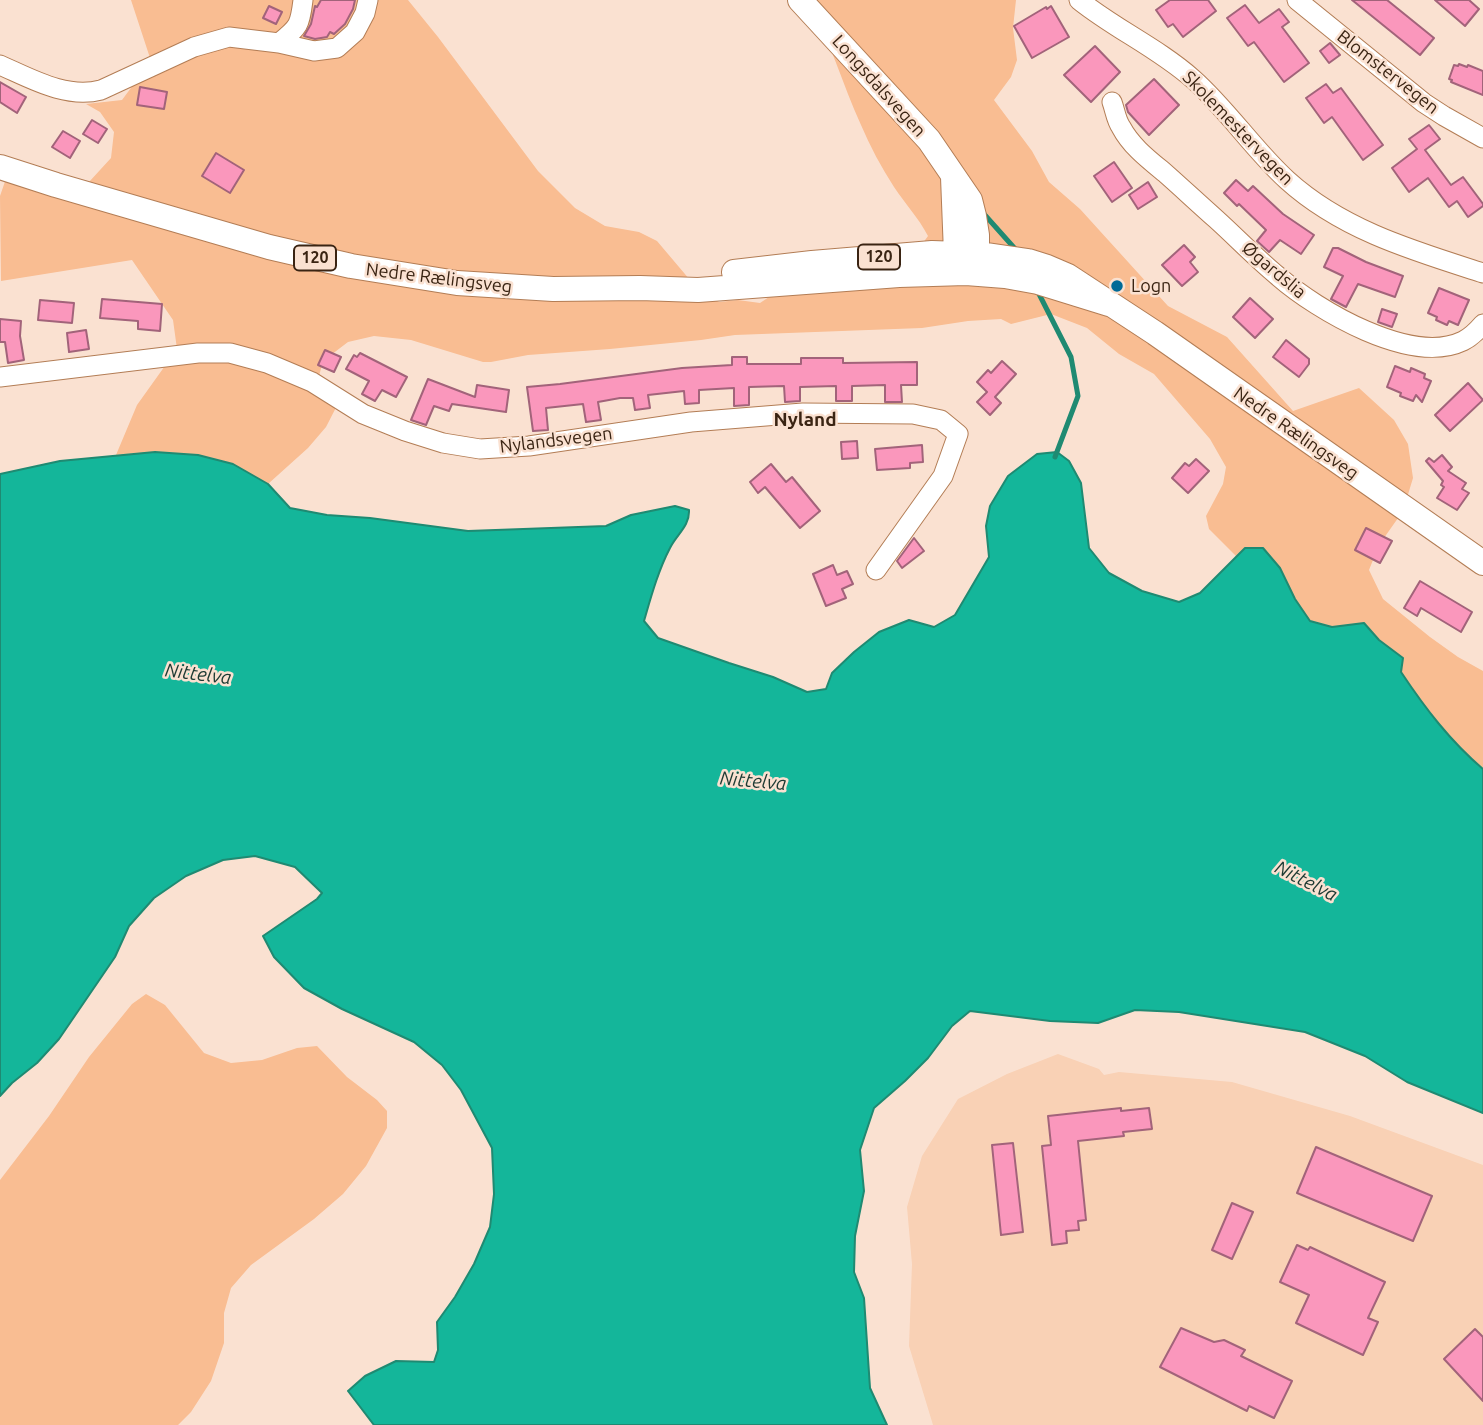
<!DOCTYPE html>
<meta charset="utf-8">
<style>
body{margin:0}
canvas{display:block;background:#fae1d1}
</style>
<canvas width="1483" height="1425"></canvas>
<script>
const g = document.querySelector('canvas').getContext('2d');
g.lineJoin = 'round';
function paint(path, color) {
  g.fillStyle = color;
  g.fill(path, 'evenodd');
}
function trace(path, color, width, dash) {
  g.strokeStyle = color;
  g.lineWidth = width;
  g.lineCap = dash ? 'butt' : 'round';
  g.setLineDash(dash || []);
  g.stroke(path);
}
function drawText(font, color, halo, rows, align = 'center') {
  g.font = font + ' Ubuntu,sans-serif';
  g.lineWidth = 5;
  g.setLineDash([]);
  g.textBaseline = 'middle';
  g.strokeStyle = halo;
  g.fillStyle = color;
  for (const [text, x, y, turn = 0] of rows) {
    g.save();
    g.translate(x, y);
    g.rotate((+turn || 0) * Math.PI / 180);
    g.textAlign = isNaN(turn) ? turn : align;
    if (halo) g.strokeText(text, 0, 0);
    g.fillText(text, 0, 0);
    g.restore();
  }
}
const built = new Path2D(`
 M1058,1054L1099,1069L1104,1075L1119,1072L1232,1082L1350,1116L1483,1165V1425H933L909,1346L912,1264L907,1207L922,1156L958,1099L1007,1074Z`);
const green = new Path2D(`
 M131,0H408L438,37L538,171L575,208L605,226L639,232L657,241L701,293L719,302L738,300L760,303L787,285L920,247L928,236C918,217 906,205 894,187C881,167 870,146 861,125C842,83 830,40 808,0H1016L1013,28L1017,60L1011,77L994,100L1032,151L1049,182L1080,209L1168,306L1227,337L1293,411L1359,388L1394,420L1408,444L1413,478L1403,511L1379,545L1369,570L1383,599L1430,637L1458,657L1483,671V769C1450,741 1425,707 1401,672L1403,658L1379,640L1365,623L1332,627L1310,622L1295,599L1246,548L1237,557L1209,529L1206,516L1223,484L1226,467L1210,439L1154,374L1119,354L1087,328L1051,314L1011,324L1001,319L968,321L922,328L735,335L701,340L610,349L528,355L491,362H483L411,340L374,336L348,342L323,361L319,376L344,392L326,427L308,448L268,484L233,464L198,455L155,452L116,455L137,405L177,349L173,320L132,260L1,281L0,196L10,167L58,188L89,182L111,158L114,132L100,112L86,104L122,100L151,61Z
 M146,994L165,1005L204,1053L231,1063L262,1060L297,1048L317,1046L347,1077L377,1100L387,1111V1128L366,1166L343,1194L314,1219L251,1265L231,1288L224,1313V1343L211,1381L191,1412L178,1425H0V1180L49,1116L89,1057L132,1004Z`);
const water = new Path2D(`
 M155,452L198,455L233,464L268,484L290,508L327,515L370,518L468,531L606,526L631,515L675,506L689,510C690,526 676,535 670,548C658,571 651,597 644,621L658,638L729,663L773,677L807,692L826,689L832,673L854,652L879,632L909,620L934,627L955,615L989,557L986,526L990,506L1008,476L1037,454L1057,452L1069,461L1081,483L1089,548L1109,573L1142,591L1179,602L1200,593L1245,548H1263L1280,568L1295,599L1310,621L1332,627L1364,623L1379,640L1403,658L1401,672C1425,708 1450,741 1483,769V1113L1407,1082L1365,1056L1305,1032L1179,1012L1135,1010L1098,1023L1050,1021L970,1011L952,1026L928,1058L905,1081L874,1108L860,1150L864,1191L855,1236L854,1272L864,1298L870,1388L887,1425H374L348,1391L365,1376L396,1361L434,1362L438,1350L437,1322L455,1297L474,1264L490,1227L494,1194L492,1148L461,1090L442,1065L414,1042L342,1009L304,988L274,957L263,936L317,899L322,893L295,867L255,856L223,860L186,876L154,898L129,926L115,957L59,1039L37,1063L12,1083L0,1096V474L60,461Z`);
const stream = new Path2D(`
 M984,214L1017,251
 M1037,290L1071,357L1078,396L1055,457`);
const building = new Path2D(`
 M321,0H355L353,9L345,24L334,34L330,32L327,37L315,39L304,36L311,24L315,6L317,7Z
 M1170,0H1208L1216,11L1183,37L1173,24L1168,27L1156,10Z
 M1352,0H1387L1434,38L1420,55Z
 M1435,0H1469L1479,9L1465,26Z
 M1245,5L1259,23L1279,9L1289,22L1282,27L1309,63L1284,82L1254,42L1248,46L1227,18Z
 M269,6L282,12L276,24L263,18Z
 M1051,6L1069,37L1032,58L1014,26L1046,7L1047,9Z
 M1330,43L1340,55L1329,63L1320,51Z
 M1095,46L1120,72L1091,102L1064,75Z
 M1459,64L1467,67L1468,65L1483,71V95L1451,82L1452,80L1449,79L1454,65L1458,66Z
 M1154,79L1179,105L1149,135L1128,112L1126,105Z
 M0,82L26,97L17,113L0,102Z
 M1326,84L1333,93L1341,88L1383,145L1363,160L1332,117L1324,123L1306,98Z
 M140,87L167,92L164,109L137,105Z
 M92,120L107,129L98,143L83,134Z
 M1429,125L1440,139L1425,150L1451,185L1463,177L1483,204V206L1468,217L1457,201L1449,207L1428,178L1409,192L1392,168L1417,149L1409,139Z
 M63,131L80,141L70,158L52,147Z
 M216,153L244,170L230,193L202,176Z
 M1114,162L1132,188L1112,202L1094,176Z
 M1236,180L1248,191L1253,186L1283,214L1314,235L1301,254L1280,240L1269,252L1257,241L1266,230L1239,204L1237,206L1224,193Z
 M1148,182L1157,197L1138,209L1129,195Z
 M1184,245L1195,257L1190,262L1198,272L1182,286L1162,265Z
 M1333,248H1338L1366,262L1403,276L1395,297L1358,284L1346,307L1331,299L1343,276L1324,267Z
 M1439,288L1469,300L1458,325L1449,321L1447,325L1436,320L1437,317L1428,313Z
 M1250,298L1273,319L1255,338L1233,317Z
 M102,299L162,304L160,331L138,329V321L100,318Z
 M40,300L74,303L72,323L38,320Z
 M1382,309L1397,314L1392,327L1378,322Z
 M0,319L21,321L20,336L24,360L8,363L5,342H0Z
 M86,330L89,349L69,352L67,333Z
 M1286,340L1309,359V364L1299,377L1273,357Z
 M325,350L341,357L334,372L318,365Z
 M360,353L407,377L396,397L382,390L375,401L362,394L369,381L346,369L354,355L357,357Z
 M732,357H747V364H801V358H843V363L917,362V385H901L902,402H885V385L852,386V401H836V386L800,387V401L785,402L784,386L749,387V405L734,406V388L699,390V403L685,404L684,391L648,395L650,408L635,410L633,398H620L598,402L601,420L586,422L583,404L546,408L548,430L533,431L527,387L560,384L682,368L732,365Z
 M1002,361L1016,374L995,397L1001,403L990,415L977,402L987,392L977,382L988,370L991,373Z
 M1395,366L1410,372L1411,368L1425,374L1424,378L1431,381L1422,402L1416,395L1413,401L1400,396L1401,393L1387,387Z
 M428,379L475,397L477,385L509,390L506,412L452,404L449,411L434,406L426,425L411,420Z
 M1468,383L1483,400L1450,431L1435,415Z
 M857,441L858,458L842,459L841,442Z
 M922,445L923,462L910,463V468L877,470L875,449Z
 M1442,455L1452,467L1448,471L1466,483L1462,489L1469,493L1457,510L1437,498L1444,487L1441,485L1443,481L1426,461L1429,458L1434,462Z
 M1196,459L1209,471L1188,493L1172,478L1185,463L1189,466Z
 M771,464L786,482L792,477L820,511L800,528L765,487L758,493L750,482Z
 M1366,528L1392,541L1380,563L1355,550Z
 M914,538L924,551L902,568L897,561Z
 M833,565L837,575L847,571L853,584L842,589L846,598L826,606L813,574Z
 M1420,581L1472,612L1461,632L1421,608L1417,616L1404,608Z
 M1121,1108V1111L1149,1108L1152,1129L1123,1132L1124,1136L1078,1141L1086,1220L1078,1221L1079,1230L1066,1231L1067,1243L1052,1245L1042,1146L1051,1145L1048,1116Z
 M1013,1143L1023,1232L1001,1235L992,1145Z
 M1316,1147L1432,1196L1413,1241L1297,1193Z
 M1232,1203L1253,1212L1232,1259L1212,1250Z
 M1297,1245L1308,1250L1310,1247L1385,1282L1368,1318L1378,1322L1363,1355L1296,1323L1309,1295L1280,1282Z
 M1181,1328L1214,1342L1224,1340L1245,1350L1241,1356L1292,1381L1274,1418L1249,1406L1247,1411L1160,1367Z
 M1475,1329L1483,1337V1401L1444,1359Z`);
const minor = new Path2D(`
 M1079,0C1115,29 1158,48 1193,79C1227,109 1253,149 1287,180C1342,230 1414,251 1483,273
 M1297,0L1424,103L1444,116L1483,138
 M279,43C299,27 300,25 303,0
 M0,65C32,79 66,99 101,90L194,47L229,37L279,43L314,51L337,48L355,32L365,13L368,0
 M1112,102C1115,110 1116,120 1121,127C1131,146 1148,159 1165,173C1182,188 1199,204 1216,219C1237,238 1257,259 1279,277C1317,310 1411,366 1463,341C1471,337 1477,331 1483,324
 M0,377L198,353H230L267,363L312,382L363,414L405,431L443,443L480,449L529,446L691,422L803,413L913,414L941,420L958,434L943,476L876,570`);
const major = new Path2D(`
 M800,0L929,140L970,200L974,216L977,235V254L970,267
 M0,167L56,185L269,247L351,266L457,283L553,289L640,288L698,290L899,275L966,273L1005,276L1038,282L1109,304
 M953,177L956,253L962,265
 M734,272L812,263L932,253L987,255L1028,261L1047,267L1068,276L1155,333L1483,563`);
const markers = [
 [1117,286,7,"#006a97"]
];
const shields = [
 [879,257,42],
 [315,258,42]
];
const shieldNames = [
 ["120",879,257],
 ["120",315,258]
];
const streetNames = [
 ["Blomstervegen",1388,72,38],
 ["Longsdalsvegen",879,86,48],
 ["Skolemestervegen",1238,128,46],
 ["Øgardslia",1274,270,40],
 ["Nedre Rælingsveg",439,278,7],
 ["Nedre Rælingsveg",1296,433,35],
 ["Nylandsvegen",556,440,-7]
];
const poiNames = [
 ["Logn",1131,286]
];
const neighbourhoodNames = [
 ["Nyland",805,420]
];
const waterNames = [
 ["Nittelva",198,674,7],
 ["Nittelva",753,781,5],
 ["Nittelva",1306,881,27]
];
paint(built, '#f9d1b5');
paint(green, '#f9bd92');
paint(water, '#14b69a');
trace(water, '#1f8a72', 2);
trace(stream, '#1f8a72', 5);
paint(building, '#fa97bc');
trace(building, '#a2637a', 2);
trace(minor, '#b37d55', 21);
trace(major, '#b37d55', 26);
trace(minor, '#fff', 19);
trace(major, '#fff', 24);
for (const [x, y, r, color] of markers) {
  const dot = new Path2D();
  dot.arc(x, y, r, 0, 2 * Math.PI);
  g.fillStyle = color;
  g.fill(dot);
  trace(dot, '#fae1d1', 2.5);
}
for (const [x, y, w] of shields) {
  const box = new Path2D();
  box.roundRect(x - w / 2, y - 12.5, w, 25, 5);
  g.fillStyle = '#fae1d1';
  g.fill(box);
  trace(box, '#3a2413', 2);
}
drawText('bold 16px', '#3a2413', null, shieldNames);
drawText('18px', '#3a2413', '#fae1d1', streetNames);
drawText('18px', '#3a2413', '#fae1d1', poiNames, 'left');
drawText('bold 19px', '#3a2413', '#fae1d1', neighbourhoodNames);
drawText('italic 19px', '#1d3a33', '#fae1d1', waterNames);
</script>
